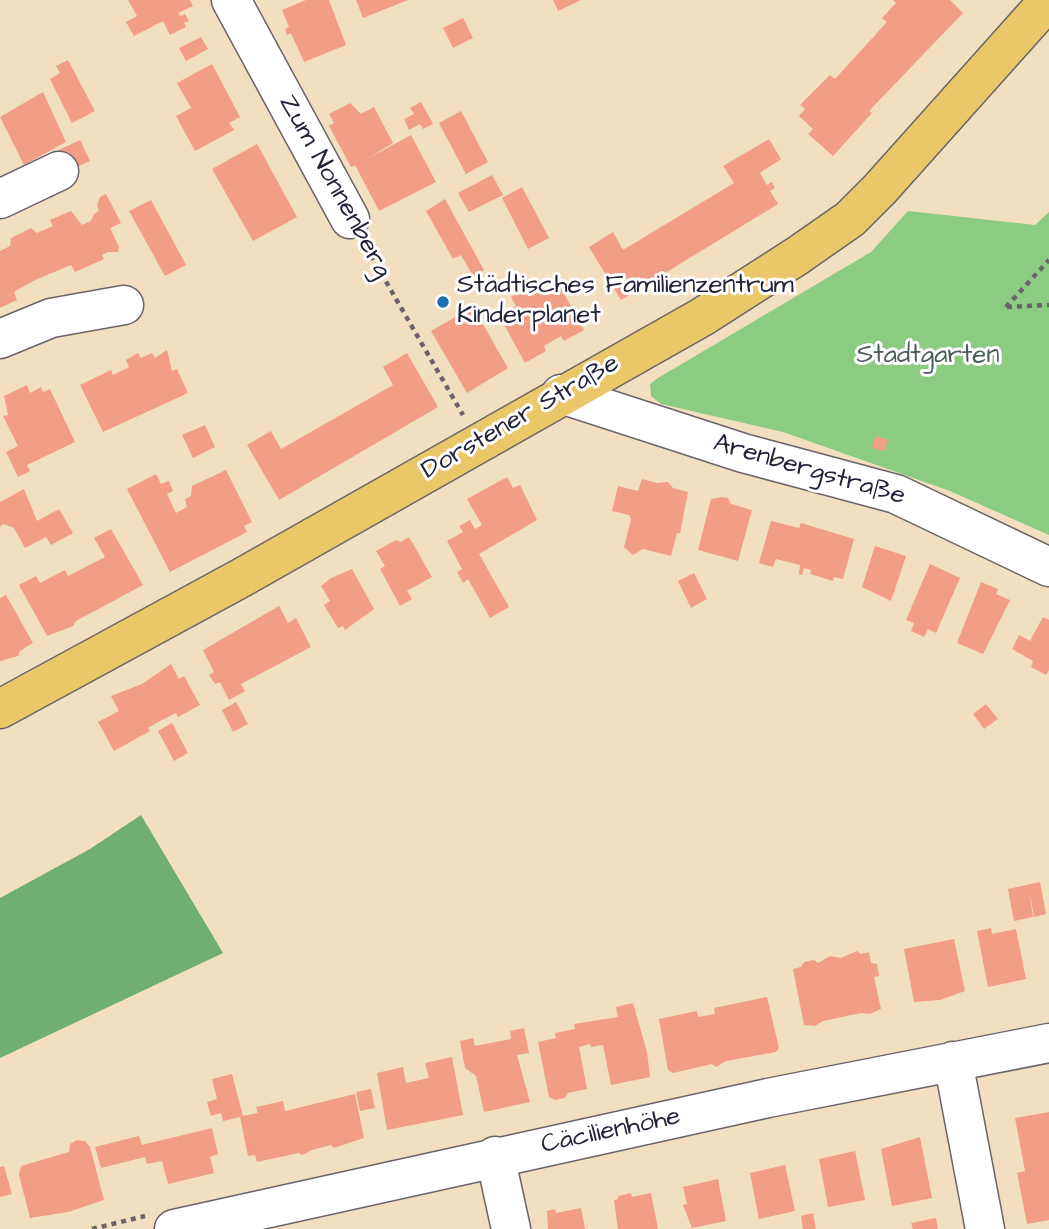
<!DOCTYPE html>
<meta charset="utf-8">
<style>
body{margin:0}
canvas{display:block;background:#f1dfc0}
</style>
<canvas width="1049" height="1229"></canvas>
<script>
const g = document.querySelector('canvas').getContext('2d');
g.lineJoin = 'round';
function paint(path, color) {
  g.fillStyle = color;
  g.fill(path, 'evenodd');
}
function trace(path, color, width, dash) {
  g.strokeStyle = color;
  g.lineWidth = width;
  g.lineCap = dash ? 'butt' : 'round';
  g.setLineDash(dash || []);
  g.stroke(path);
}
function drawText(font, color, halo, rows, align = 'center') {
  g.font = font + ' "Architects Daughter",sans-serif';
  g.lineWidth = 6;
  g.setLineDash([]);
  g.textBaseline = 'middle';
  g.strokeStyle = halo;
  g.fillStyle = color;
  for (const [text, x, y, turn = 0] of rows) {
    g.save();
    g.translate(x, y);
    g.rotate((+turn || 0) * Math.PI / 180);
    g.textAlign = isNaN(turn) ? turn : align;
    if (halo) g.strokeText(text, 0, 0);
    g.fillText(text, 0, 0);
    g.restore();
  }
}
const green = new Path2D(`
 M908,211L1035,225L1049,212V535L950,491L783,432L661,404L651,396L650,384L658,378L871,252Z`);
const forest = new Path2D(`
 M141,815L223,953L0,1058V898L90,849Z`);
const building = new Path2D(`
 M128,0H190L193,6L178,13L180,16L185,14L189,21L184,23L186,27L170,35L163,21L134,36L126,22L137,16Z
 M306,0H329L346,45L304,62L291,33L287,35L285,29L289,27L282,10Z
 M356,0H408L363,18Z
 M553,0H581L558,11Z
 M893,0H950L963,13L869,111L872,113L833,156L808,134L813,129L799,116L805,109L800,105L830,75L835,79L887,22L882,18L896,3Z
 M463,18L473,38L453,48L443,28Z
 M201,37L208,49L186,61L179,48Z
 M68,60L95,111L72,123L50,79L60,73L56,66Z
 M212,64L240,117L229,123L234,130L195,151L176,116L191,108L177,83Z
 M43,92L66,142L24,165L0,117Z
 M421,102L433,124L423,129L420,124L409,130L404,119L414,114L410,108Z
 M350,103L361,114L374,107L393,143L367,159L411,135L436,182L379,211L355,165L351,167L329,126L334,123L329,114Z
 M461,111L488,162L466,174L439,123Z
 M769,139L781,159L760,173L767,185L772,182L775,188L770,191L778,204L621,300L589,247L613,232L623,250L734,183L723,166Z
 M80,140L90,161L68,171L59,150Z
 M257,144L297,217L253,241L212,169Z
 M492,175L503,195L469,212L458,193Z
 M522,187L549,238L528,249L502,198Z
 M106,194L121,223L110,228L119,247L118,252H108L102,255L104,259L75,272L71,265L33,281L14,292L17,300L0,308V251L10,246L11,238L31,228L37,233L53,226L50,220L71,211L82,225L91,221L94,214L99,211L97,205L100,197Z
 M445,199L484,270L473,276L461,255L453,259L426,211Z
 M151,200L186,265L165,276L129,211Z
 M538,283L542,291L558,283L584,330L564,341L561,336L544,346L546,351L525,363L499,315L516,306L511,297Z
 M473,307L508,368L467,393L431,331Z
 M167,350L172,371L177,369L188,393L103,432L80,385L111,370L113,375L129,367L126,360L138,353L141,358L152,353L155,358Z
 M407,353L438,407L279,500L247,445L271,431L281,449L393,385L383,367Z
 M27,385L30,393L41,387L43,392L50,389L75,442L27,465L30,471L18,477L6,452L18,446L3,416L8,415L4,396Z
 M205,425L215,447L193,458L182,435Z
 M876,436L888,440L884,451L872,448Z
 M226,470L252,522L244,526L247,532L170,572L127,489L156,474L161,484L169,481L173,491L167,494L176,513L187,507L185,499L191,496L192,486Z
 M507,477L513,488L520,485L537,520L479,554L509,607L490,618L468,579L463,583L457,572L462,569L447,541L463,532L459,526L470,520L475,529L482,525L467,499Z
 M642,479L657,483L668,482L673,488L688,492L680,533H677L671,556L643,549L633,555L624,547L631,519L629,515L612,511L618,486L638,491Z
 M24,489L37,521L59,509L73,533L51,545L46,537L25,548L14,528L3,524L0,527V502Z
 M722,497L728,498L731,504L752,510L738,561L698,550L711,499Z
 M771,521L799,528L801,523L854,539L843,579L834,577L833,581L810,574L811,570L804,568L802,575L799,574L800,565L776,559L773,567L759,563Z
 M111,529L143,585L76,621L73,626L47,636L19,585L36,576L40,583L65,570L68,576L105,557L94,538Z
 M409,537L432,577L407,591L412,599L400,606L380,569L385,566L376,551L396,540L401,542Z
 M875,546L906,556L891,601L862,587Z
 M930,564L960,578L936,633L928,629L924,637L911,631L914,623L906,620Z
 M352,569L374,609L345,630L343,626L338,628L324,605L330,601L321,586L331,578Z
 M694,573L707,599L691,608L678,581Z
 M981,582L998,589L996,594L1010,600L983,654L957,643Z
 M6,595L33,643L20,651L18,656L0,661V598Z
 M279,606L288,623L296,618L311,647L241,684L245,691L229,700L220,682L215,684L209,675L214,672L203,650Z
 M1043,617L1049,620V670L1046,675L1031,667L1033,661L1012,649L1019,635L1030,641Z
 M171,664L179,679L184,676L200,705L178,717L176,713L162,720L148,728L150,731L114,751L98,722L119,711L111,696L142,684Z
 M236,702L248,724L233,732L222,710Z
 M986,704L998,719L984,729L973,714Z
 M172,723L188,753L174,761L158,731Z
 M1040,882L1046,914L1034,917L1029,889L1033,917L1014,921L1008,889Z
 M991,928L992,934L1016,929L1026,979L988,987L977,931Z
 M954,939L965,991L940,1000L914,1002L904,949Z
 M857,951L861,954L869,952L871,963L877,964L879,976L874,977L881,1009L870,1014L861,1013L823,1021L815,1026L804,1025L793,969L801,967L804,962L814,960L818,963L830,956L841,958Z
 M767,997L779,1048L776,1052L726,1061L716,1067L712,1064L673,1073L668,1070L659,1019L697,1011L698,1017L715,1014L714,1008Z
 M633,1003L647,1052L650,1077L611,1085L603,1045L591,1047L590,1044L579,1047L587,1089L568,1093L565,1098L555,1100L549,1097L538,1042L556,1038L555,1033L575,1029L574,1024L618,1017L616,1007Z
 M524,1028L529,1053L517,1055L530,1102L484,1112L476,1076L465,1068L460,1041L473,1038L475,1046L511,1039L510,1031Z
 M452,1057L463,1115L387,1130L377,1073L403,1067L406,1083L429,1078L425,1063Z
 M232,1074L243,1116L258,1113L256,1107L283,1101L285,1111L355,1094L364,1138L334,1148L331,1145L312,1150L302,1155L299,1153L257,1162L255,1155L248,1156L240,1117L223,1121L221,1113L211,1116L207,1102L217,1099L212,1079Z
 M371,1089L375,1108L360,1111L356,1092Z
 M1049,1112V1220L1027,1224L1017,1173L1025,1171L1015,1118Z
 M212,1128L218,1154L210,1157L214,1173L168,1184L162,1161L147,1164L145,1157L101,1168L95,1147L139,1136L142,1145Z
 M920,1137L932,1198L892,1206L881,1149Z
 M77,1140L85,1141L90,1147L104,1200L68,1212L30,1218L19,1175L21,1166L69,1152L70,1144Z
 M855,1151L865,1200L828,1207L819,1159Z
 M785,1165L795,1211L759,1219L750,1173Z
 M4,1166L12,1194L0,1197V1167Z
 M718,1179L726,1221L692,1228L683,1205L687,1204L683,1187Z
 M631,1193L632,1197L651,1193L658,1229H618L614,1200L618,1199V1196Z
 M581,1208L585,1229H548L547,1211L555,1209L556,1213Z
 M813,1213L816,1229H803L801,1216Z
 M936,1218L938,1229H913L911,1223Z`);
const path = new Path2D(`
 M366,247L463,415
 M1006,307L1049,260
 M1007,307L1049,305
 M92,1229L145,1216`);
const minor = new Path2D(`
 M231,0L350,219
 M0,199L59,171
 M0,339L51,318L124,305
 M561,394L743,453L896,494L1049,567
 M953,1061L985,1229
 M495,1156L511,1229
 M174,1229L768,1098L1049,1043`);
const major = new Path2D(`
 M0,709L241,578L702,317L797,256L850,219L880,189L1049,0`);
const markers = [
 [443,302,7,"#1f6fb2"]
];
const streetNames = [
 ["Zum Nonnenberg",334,187,61],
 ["Dorstener Straße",521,418,-30],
 ["Arenbergstraße",809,471,16],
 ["Cäcilienhöhe",611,1132,-12]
];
const poiNames = [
 ["Städtisches Familienzentrum",457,287],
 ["Kinderplanet",457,317]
];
const parkNames = [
 ["Stadtgarten",928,357]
];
paint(green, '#8bcb82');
paint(forest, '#70af70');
paint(building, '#f29e86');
trace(minor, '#6a646a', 41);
trace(major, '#6a646a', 41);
trace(path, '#6a646a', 4.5, [5, 5]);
trace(minor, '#fff', 38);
trace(major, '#eac769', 38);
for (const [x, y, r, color] of markers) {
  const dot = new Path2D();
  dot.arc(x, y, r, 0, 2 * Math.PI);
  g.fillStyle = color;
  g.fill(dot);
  trace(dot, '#fff', 2.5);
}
drawText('26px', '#22223b', '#fff', streetNames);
drawText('26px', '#22223b', '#fff', poiNames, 'left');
drawText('26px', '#475d54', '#fff', parkNames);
</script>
